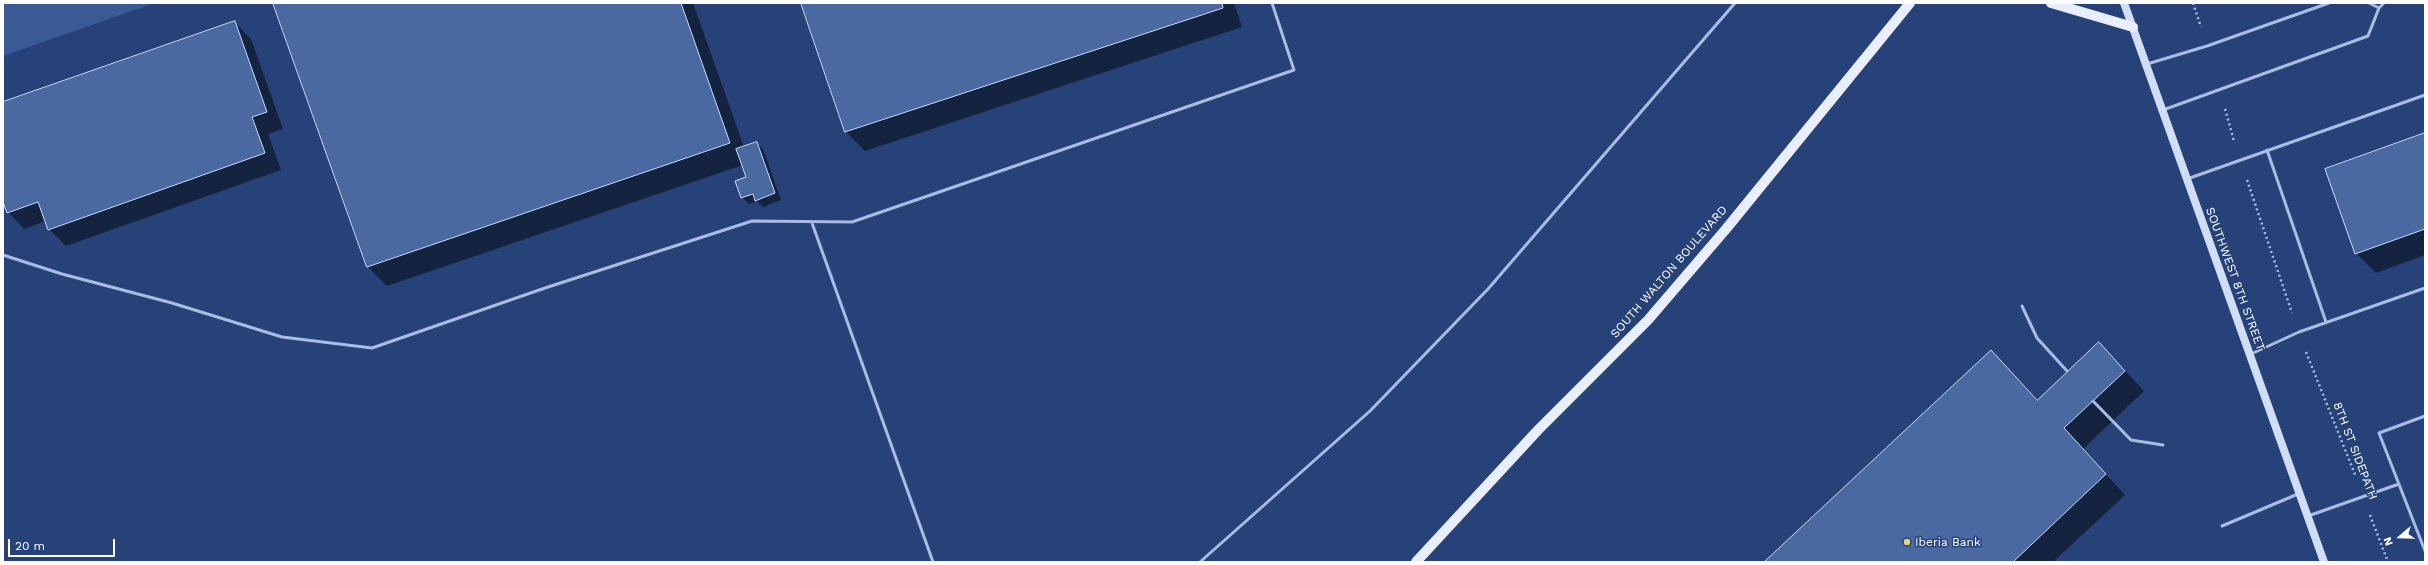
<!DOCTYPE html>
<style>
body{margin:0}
#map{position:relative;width:2428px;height:565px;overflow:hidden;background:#264279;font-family:"Work Sans",sans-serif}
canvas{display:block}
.frame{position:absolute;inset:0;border:4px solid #fff;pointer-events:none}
.north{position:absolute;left:2380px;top:517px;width:40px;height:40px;-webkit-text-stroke:3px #264279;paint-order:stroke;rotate:250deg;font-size:11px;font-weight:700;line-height:16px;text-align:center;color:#fff}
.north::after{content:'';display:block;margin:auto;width:14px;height:18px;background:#fff;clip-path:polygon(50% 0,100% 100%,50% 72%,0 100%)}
.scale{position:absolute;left:8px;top:539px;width:107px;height:18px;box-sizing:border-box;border:2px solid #fff;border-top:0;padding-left:5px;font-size:12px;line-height:14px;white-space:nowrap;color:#fff;-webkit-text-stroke:3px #264279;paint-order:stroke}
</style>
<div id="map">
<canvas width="2428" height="565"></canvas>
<div class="frame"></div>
<div class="north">N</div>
<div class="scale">20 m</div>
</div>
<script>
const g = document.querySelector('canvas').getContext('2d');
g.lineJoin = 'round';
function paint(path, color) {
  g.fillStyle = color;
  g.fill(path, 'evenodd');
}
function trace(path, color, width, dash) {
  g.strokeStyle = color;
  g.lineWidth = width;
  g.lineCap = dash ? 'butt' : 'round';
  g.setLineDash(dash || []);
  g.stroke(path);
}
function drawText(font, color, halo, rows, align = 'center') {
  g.font = font + ' "Work Sans",sans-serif';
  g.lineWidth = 3;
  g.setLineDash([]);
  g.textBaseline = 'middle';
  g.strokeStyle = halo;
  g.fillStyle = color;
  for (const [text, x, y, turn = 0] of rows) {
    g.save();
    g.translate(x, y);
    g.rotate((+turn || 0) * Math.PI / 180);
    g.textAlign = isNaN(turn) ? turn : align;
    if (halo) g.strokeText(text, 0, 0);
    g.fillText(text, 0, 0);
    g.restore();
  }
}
const green = new Path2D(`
 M3,3H155L3,56Z`);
const shadow = new Path2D(`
 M274,3H693L744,147L757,143L763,149L781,200L763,207L757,201L749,204L742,197L748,177L743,165L387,286L368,267Z
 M803,3H1234L1242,27L865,151L845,131Z
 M234,22L251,39L283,129L268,134L281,170L66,246L49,229L46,221L24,229L8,212L3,199V103Z
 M2425,134V255L2376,273L2356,253Z
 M1991,351L2038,400L2118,363L2144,391L2083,449L2125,495L2053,562H1765Z`);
const building = new Path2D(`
 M273,3H681L730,143L367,267Z
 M801,3H1222L1223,8L845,132Z
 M235,21L267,112L252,117L265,153L48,230L38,202L7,213L3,202V102Z
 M2425,133V229L2355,254L2325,169Z
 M757,142L775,193L755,201L753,194L741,198L735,181L746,177L736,149Z
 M2099,342L2125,371L2064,428L2106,474L2013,562H1764L1991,350L2037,400Z`);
const path = new Path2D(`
 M2193,3L2201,27
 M2225,109L2234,141
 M2247,180L2292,313
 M2306,352L2356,477
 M2370,515L2388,562`);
const service = new Path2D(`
 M2379,8L2384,3
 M2147,64L2207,46L2329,3
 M2163,110L2368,36L2379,8L2369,3
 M2267,150L2326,322
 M2187,179L2425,95
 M812,223L933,562
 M3,255L62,274L172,303L282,337L372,348L545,288L752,221L852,222L1294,70L1272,3
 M2022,306L2037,338L2067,371
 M2251,354L2299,332L2425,288
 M2093,401L2131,440L2163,445
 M2425,416L2379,433L2425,551
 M2308,516L2399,484
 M2222,526L2298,494
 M1200,562L1370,411L1488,289L1735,3`);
const secondary = new Path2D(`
 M2124,3L2324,562`);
const primary = new Path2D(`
 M2051,3L2133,27
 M1416,562L1539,429L1648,320L1726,229L1910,3`);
const markers = [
 [1907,542,4,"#ecd46e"]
];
const streetNames = [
 ["SOUTH WALTON BOULEVARD",1669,272,-49],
 ["SOUTHWEST 8TH STREET",2235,279,70],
 ["8TH ST SIDEPATH",2355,451,69]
];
const poiNames = [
 ["Iberia Bank",1915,542]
];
paint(green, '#395a96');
paint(shadow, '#0007');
paint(building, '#4a69a0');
trace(building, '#cbd9f3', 1);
trace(path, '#a8bde3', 2.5, [2, 3]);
trace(service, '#a8bde3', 3);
trace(secondary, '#d1ddf4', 8);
trace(primary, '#e8eefc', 10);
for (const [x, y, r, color] of markers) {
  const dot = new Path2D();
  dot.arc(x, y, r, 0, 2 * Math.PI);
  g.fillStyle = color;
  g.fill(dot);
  trace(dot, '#264279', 1.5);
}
drawText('12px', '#fff', '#264279', streetNames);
drawText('12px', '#fff', '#264279', poiNames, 'left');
</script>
